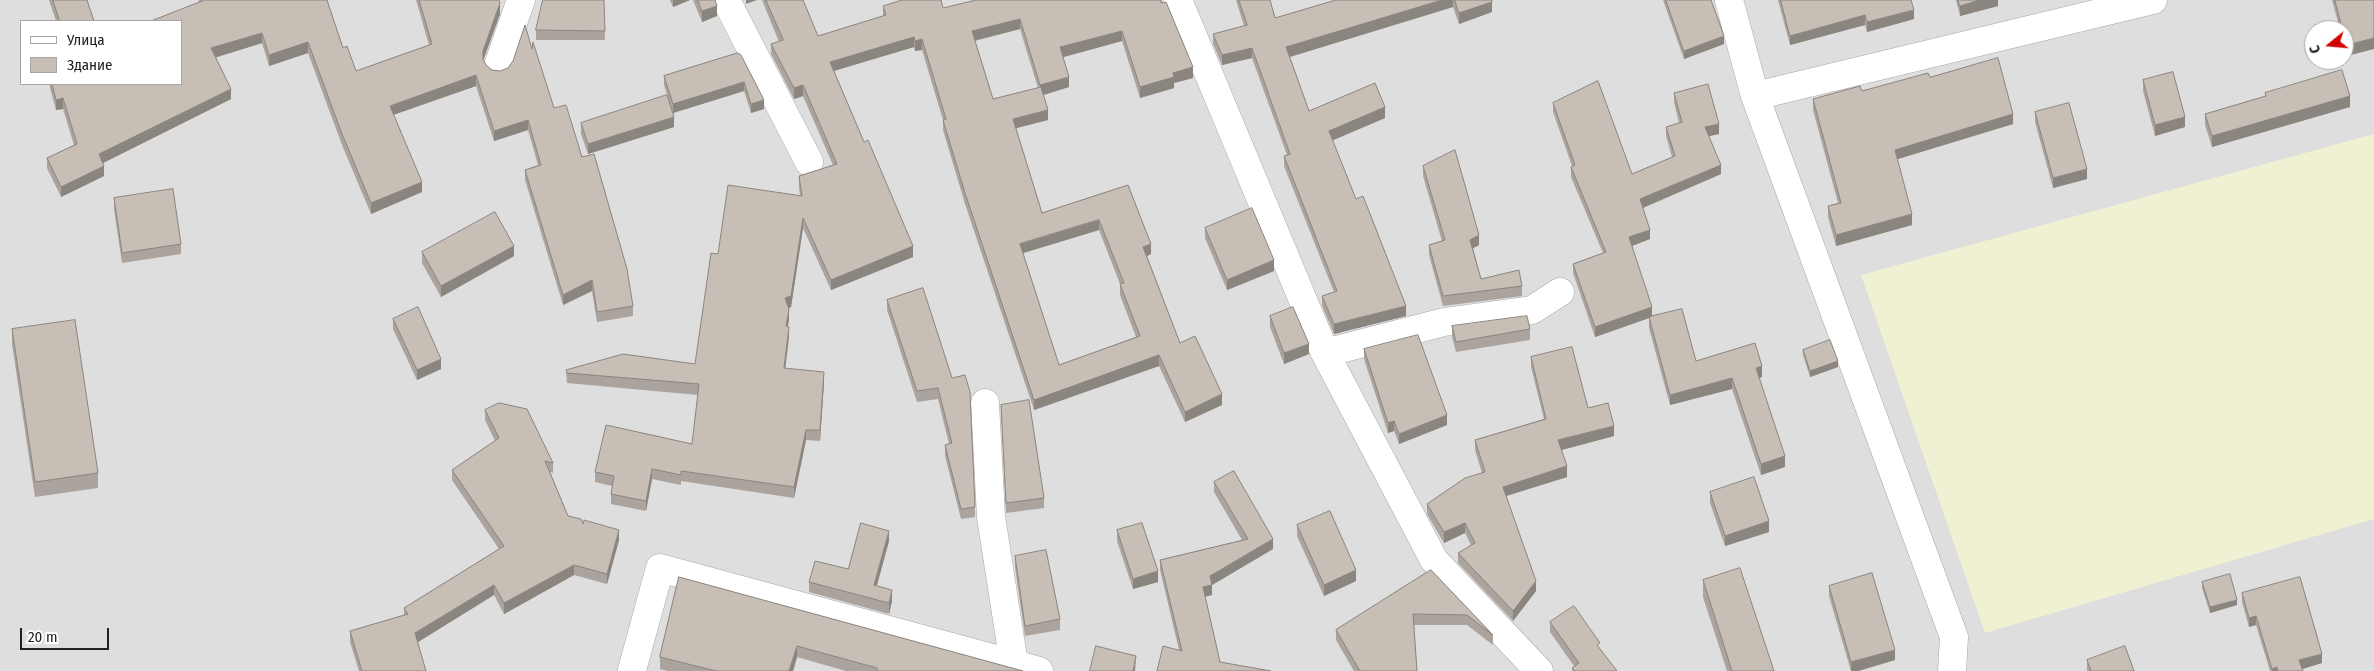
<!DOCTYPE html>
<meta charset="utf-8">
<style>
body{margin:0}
#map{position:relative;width:2374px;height:671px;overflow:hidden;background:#f2eee7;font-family:"Fira Sans Condensed",sans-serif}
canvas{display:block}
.legend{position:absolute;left:20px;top:20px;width:162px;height:65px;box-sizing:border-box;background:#fff;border:1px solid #a6a6a6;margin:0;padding:6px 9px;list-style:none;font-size:15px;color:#212121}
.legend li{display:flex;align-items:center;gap:10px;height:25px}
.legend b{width:25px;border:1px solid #a6a6a6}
.north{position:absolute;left:2304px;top:20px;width:50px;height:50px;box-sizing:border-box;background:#fff;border:1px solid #a6a6a6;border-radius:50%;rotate:253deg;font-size:14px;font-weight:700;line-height:20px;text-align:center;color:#212121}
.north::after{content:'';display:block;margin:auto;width:18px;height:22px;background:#d20100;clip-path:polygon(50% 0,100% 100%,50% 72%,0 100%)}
.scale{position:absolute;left:20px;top:628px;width:89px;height:22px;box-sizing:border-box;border:2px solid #212121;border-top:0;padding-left:6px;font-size:15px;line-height:18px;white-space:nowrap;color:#212121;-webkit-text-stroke:4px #fff;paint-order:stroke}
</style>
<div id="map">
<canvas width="2374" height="671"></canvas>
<ul class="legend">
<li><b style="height:6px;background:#fff"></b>Улица</li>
<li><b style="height:14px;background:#c7beb6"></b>Здание</li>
</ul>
<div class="north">С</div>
<div class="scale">20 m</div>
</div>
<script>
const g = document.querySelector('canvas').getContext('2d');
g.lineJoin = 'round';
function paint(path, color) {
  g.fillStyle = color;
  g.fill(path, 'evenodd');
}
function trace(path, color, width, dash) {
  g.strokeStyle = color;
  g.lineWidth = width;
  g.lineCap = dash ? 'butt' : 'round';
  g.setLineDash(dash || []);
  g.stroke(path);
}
const residential = new Path2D(`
 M0,0H2374V671H0ZM21,21H181V84H21ZM2314,30H2344V60H2314Z`);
const farmland = new Path2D(`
 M2374,134V519L1985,633L1861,275Z`);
const minor = new Path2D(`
 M726,0L809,162
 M1178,0L1325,353L1434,560L1539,671
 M1729,0L1755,96L1954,637L1952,671
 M498,66L521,0
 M1755,96L2153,0
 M1325,353L1444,322L1532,310L1560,292
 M985,403L991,517L1014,664L1039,671
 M632,670L660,568L1014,664`);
const wall = new Path2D(`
 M49,0H87L94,21H56Z
 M199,0H327L343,48L356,71L429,45L416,0H499L500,14L483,60L486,65L492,70L500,71L508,68L532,49L554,108L582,157L633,306V316L597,322L592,291L563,305L525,180V170L538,165L528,130L494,141L476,86L393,115L422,192L371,214L342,145L308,53L269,66L262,43L216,57L231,99L103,163L104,176L61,197L47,168V158L74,145L63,109L56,110L49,84H181Z
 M604,0L605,40H536V30Z
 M670,0H690L673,7Z
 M693,0H715L717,16L702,22Z
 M762,0H803L818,36L883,16V6L943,8L1161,0L1193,78L1174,83V88L1140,98L1122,41L1063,57L1069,87L1043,95L1048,120L1016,128L1042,213L1128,185L1151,254L1147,256L1180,343L1222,405L1185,422L1159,366L1034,410L965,204L943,130V120L922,50L915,51L914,47L834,71L913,257L831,290L803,228L791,307L789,308V319L788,327L789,337L785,368L824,382L820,441L806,440L794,498L681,481V485L652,479L646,511L611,504V494L612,486L595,482V472L692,444L698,395L567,383L566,370L695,364L718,254L800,196L799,187V176L833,165L803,96L794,99L771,54V44L779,42ZM1020,29L1038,88L993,99L975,41ZM1099,230L1120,284V295L1136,337L1059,365L1023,253Z
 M1236,0H1270L1275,18L1336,0H1492V12L1459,24L1453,7L1290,57L1309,111L1385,118L1332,140L1356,199L1406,316L1334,334L1322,306V296L1334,292L1284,166V156L1287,155L1252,58L1222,65L1213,44V34L1244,26Z
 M1663,0H1711L1724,44L1684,59Z
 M1778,0H1911L1914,19L1867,32L1865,25L1790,45Z
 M1956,0H1998V6L1960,16Z
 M2332,0H2374L2347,56L2344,45V30H2340Z
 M738,53L764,109L751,113L744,91L673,113L664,85V76Z
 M1930,77L2013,124L1897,159L1912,225L1836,246L1828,217V206L1838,203L1813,110V99L1862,91Z
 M2143,80L2185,127L2155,136L2143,91Z
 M1674,93L1719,134L1709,136L1721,174L1643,208L1650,239L1632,246L1652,316L1696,361L1762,377L1759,378L1785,467L1761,475L1732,389L1670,405L1649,328V318L1595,337L1573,273V264L1603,253L1571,177V167L1572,166L1553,112V103L1632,174L1672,157L1666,136V127L1679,123L1674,102Z
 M2265,93L2350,107L2212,147L2205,125V114L2265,96Z
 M2035,112L2087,179L2053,188L2035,122Z
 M581,123L674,127L588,154L581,134Z
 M1423,166L1479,245L1473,248L1481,279L1522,286V296L1443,306L1429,255V245L1442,241L1423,176Z
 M114,198L181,244V254L122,263L114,209Z
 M1205,228L1274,271L1227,290L1205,238Z
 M422,252L514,256L441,297L422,263Z
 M923,288L975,507V517L961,519L945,456V445L949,444L938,399L917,402L887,310V300Z
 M1270,316L1309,354L1284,364L1270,327Z
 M393,319L441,369L417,380L393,329Z
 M1452,326L1530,329V340L1456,352L1452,337Z
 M12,329L98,473V488L35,497L12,344Z
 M1364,349L1447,425L1399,444L1394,431L1388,433L1364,359Z
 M1803,350L1838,367L1810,377L1803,355Z
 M1531,357L1588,408L1614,436L1561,450L1567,477L1506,496L1536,591L1513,621L1458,563V553L1471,545L1465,533L1444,543L1427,514V504L1482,473L1475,450V440L1544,419L1531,367Z
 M1001,405L1044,498V508L1006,513Z
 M485,410L553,463V473L550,472L568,516L583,524L619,540L607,584L574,575L504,614L494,595L417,642L426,671H359L350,642V631L404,615V608L499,549L452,480V470L495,441L485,420Z
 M1214,482L1273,549L1212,585V595L1205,597L1220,662L1157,671L1179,650L1160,570V560L1242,540L1214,492Z
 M1710,492L1769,532L1725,546L1710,503Z
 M1297,525L1356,581L1324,596L1297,536Z
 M1117,530L1158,582L1133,589L1117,541Z
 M889,541L877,586L892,601L889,614L809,592V582L848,569Z
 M1015,556L1060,619V630L1025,636L1015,567Z
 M1431,570L1493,635V645L1467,625H1414L1417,671H1354L1336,640V630Z
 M679,577L1023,671H846L797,657L793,671H668L660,669V657Z
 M1703,580L1774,671H1727L1703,597Z
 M2202,582L2237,605L2210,613L2202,588Z
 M1829,586L1895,660L1858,671H1851L1829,596Z
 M2242,593L2322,663L2302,669L2303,671H2270L2256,625L2249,627L2242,602Z
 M1550,622L1600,649L1617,671H1572V668L1574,666L1550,632Z
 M2087,660L2134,671H2087Z`);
const shadedWall = new Path2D(`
 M673,0H690L673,7Z
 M746,0H757L746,4Z
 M1442,0H1453V7L1286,58V47Z
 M1980,0H1998V6L1960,16V6Z
 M1492,2V12L1459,24V13Z
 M500,3V14L483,61V69V51Z
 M717,6V16L702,22V11Z
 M1914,10V19L1867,32V22Z
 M1865,15V25L1790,45V36Z
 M1020,19V29L972,41V31Z
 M1122,31V41L1060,58V47Z
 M262,33V43L211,59V48Z
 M1724,36V44L1684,59V51Z
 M914,37V47L830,72V62Z
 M2374,38V49L2347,56V45Z
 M922,39V50L915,51V41Z
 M308,42V53L269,66V55Z
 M1252,48V58L1222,65V55Z
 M1193,67V78L1174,83V88L1140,98V87L1173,73Z
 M476,75V86L390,116V106Z
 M1069,77V87L1040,96V85Z
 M744,82V91L673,113V104Z
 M803,85V96L794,99V88Z
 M231,89V99L99,165V154Z
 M2350,96V107L2212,147V136Z
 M63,98V109L56,110V100Z
 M764,100V109L751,113V104Z
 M1385,107V118L1329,142V131Z
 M1048,110V120L1013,129V119Z
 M2013,114V124L1895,160V150Z
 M674,117V127L588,154V144Z
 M2185,117V127L2155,136V125Z
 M528,120V130L494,141V131Z
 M1719,124V134L1705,137V127Z
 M1721,165V174L1640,209V199Z
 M104,166V176L61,197V187Z
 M2087,169V179L2053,188V178Z
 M422,182V192L371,214V203Z
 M1912,214V225L1836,246V235Z
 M803,218V228L791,307L785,309V298Z
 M1099,220V230L1020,254V244Z
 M1650,230V239L1629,247V237Z
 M1479,235V245L1470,250V240Z
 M1151,244V254L1143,258V247Z
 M514,246V256L441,297V286Z
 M913,246V257L831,290V280Z
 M1274,260V271L1227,290V280Z
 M592,280V291L563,305V295Z
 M1406,306V316L1334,334V324Z
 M1652,307V317L1595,337V327Z
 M789,309V319L786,337V326Z
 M789,327V337L784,379V368Z
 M1309,344V354L1284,364V353Z
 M1159,355V366L1034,410V400Z
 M441,359V369L417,380V370Z
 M1838,361V367L1810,377V371Z
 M1762,366V377L1756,379V368Z
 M824,372V382L820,441V430Z
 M1732,378V389L1670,405V395Z
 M1222,394V405L1185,422V412Z
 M1447,415V425L1399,444V434Z
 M1394,421V431L1388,433V423Z
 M1614,426V436L1558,451V440Z
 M806,430V440L794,498V487Z
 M1785,456V467L1761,475V464Z
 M1567,466V477L1503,497V487Z
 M652,469V479L646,511V501Z
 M1769,521V532L1725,546V536Z
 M1465,523V533L1444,543V532Z
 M619,530V540L607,584V574Z
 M889,531V541L874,595V585Z
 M1273,539V549L1212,585V595L1203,597V587L1210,576Z
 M574,565V575L504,614V603Z
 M1356,570V581L1324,596V585Z
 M1158,571V582L1133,589V579Z
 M1536,581V591L1513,621V611Z
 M494,585V595L415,644V633Z
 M892,590V601L889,614V603Z
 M2237,600V605L2210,613V607Z
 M2256,616V625L2249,627V618Z
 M797,646V657L793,671H789Z
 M1895,650V660L1858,671H1851V662Z
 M2322,654V663L2299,670V660Z
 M1136,656L1135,671H1133Z
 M2277,667V671H2272V669Z`);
const building = new Path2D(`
 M53,0H87L94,21H58L59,20Z
 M202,0H327L343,48L347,46L356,71L432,44L419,0H499L500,3L483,51V59L486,65L492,70L500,71L508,68L513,61L525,25L532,49L533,42L554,108L566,105L582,157L594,154L627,269L633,306L597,312L592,280L563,295L525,170L541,165L528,120L494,131L476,75L390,106L422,182L371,203L342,134L308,42L269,55L262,33L211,48L231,89L99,154L104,166L61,187L47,158L77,144L63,98L56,100L52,84H181V21H151L202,1Z
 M543,0H604L605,31L536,30Z
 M698,0H715L717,6L702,11Z
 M766,0H803L818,36L886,15L883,6L902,0H941L943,8L976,0H1161V3L1166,2L1193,67L1173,73L1174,77L1140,87L1122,31L1060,47L1069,77L1040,85L1020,19L972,31L993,99L1041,87L1048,110L1013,119L1042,213L1128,185L1151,244L1143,247L1180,343L1195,336L1222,394L1185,412L1159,355L1034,400L965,193L943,120L946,119L922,39L915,41L914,37L830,62L864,142L868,140L913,246L831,280L803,218L791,296L785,298L789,309L786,326L789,327L784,368L824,372L820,430H806L794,487L681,471V475L652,469L646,501L611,494L614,476L595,472L606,425L692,444L699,384L567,373L566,370L623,354L695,364L711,253L718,254L728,185L802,196L799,176L837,164L803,85L794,88L771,44L783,40ZM1099,220L1124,283L1120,284L1140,336L1059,365L1020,244Z
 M1239,0H1270L1275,18L1336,0H1442L1286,47L1309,111L1375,83L1385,107L1329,131L1356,199L1363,196L1406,306L1334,324L1322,296L1337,291L1284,156L1290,154L1252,48L1222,55L1213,34L1247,25Z
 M1455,0H1492V2L1459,13Z
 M1666,0H1711L1724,36L1684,51Z
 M1781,0H1911L1914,10L1867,22L1865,15L1790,36Z
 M1958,0H1980L1960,6Z
 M2335,0H2374V38L2347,45L2344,35V30H2343Z
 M738,53L741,55L764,100L751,104L744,82L673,104L664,76Z
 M1998,58L2013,114L1895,150L1912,214L1836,235L1828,206L1841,203L1813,99L1860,86L1862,91L1928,73L1930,77Z
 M2342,70L2350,96L2212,136L2205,114L2266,96L2265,93Z
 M2173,72L2185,117L2155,125L2143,80Z
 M1598,81L1632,174L1675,156L1666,127L1682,122L1674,93L1708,84L1719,124L1705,127L1721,165L1640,199L1650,230L1629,237L1652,307L1595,327L1573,264L1606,252L1571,167L1575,165L1553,103Z
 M667,95L674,117L588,144L581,123Z
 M2069,103L2087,169L2053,178L2035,112Z
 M1455,150L1479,235L1470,240L1481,279L1519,270L1522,286L1443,296L1429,245L1445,240L1423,166Z
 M173,189L181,244L122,253L114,198Z
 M1252,208L1274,260L1227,280L1205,228Z
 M495,212L514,246L441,286L422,252Z
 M923,288L952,378L965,375L970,392L975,507L961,509L945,445L952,443L938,388L917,391L887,300Z
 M418,307L441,359L417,370L393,319Z
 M1293,307L1309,344L1284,353L1270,316Z
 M1682,309L1696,361L1755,343L1762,366L1756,368L1785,456L1761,464L1732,378L1670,395L1649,317Z
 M1527,316L1530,329L1456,342L1452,326Z
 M75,320L98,473L35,482L12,329Z
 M1418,335L1447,415L1399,434L1394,421L1388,423L1364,349Z
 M1830,340L1838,361L1810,371L1803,350Z
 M1572,347L1588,408L1608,403L1614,426L1558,440L1567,466L1503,487L1536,581L1513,611L1458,553L1475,543L1465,523L1444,532L1427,504L1465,478L1485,472L1475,440L1546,419L1531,357Z
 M1029,400L1044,498L1006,503L1001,405Z
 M499,403L527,409L553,463L545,461L568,516L581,519L583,524L584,520L619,530L607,574L574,565L504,603L494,585L415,633L426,671H362L350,631L408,614L404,608L504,546L452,470L499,438L485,410Z
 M1234,471L1273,539L1210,576L1212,585L1203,587L1220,662L1271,671H1157L1163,646L1182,651L1160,560L1248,539L1214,482Z
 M1754,477L1769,521L1725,536L1710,492Z
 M1330,511L1356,570L1324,585L1297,525Z
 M861,523L889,531L874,585L892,590L889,603L809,582L815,561L848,569Z
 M1142,523L1158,571L1133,579L1117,530Z
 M1046,550L1060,619L1025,626L1015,556Z
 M1740,568L1774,671H1732L1703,580Z
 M1431,570L1493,635L1467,615L1413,614L1417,671H1360L1336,630Z
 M1872,573L1895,650L1851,662L1829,586Z
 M2230,574L2237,600L2210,607L2202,582Z
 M679,577L1023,671H877V668L797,646L789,671H716L660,657Z
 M2300,577L2322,654L2299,660L2303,671H2278L2277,667L2272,669L2256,616L2249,618L2242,593Z
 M1574,606L1600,643L1597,645L1617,671H1575L1572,668L1579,663L1550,622Z
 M1096,646L1136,656L1133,671H1090Z
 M2125,646L2134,671H2091L2087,660Z`);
paint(residential, '#dfdede');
paint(farmland, '#eff1d2');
trace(minor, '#a8a8a8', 29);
trace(minor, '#fff', 28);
paint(wall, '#aba39d');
paint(shadedWall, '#8b857f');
paint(building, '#c7beb6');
trace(building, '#8b857f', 1);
</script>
